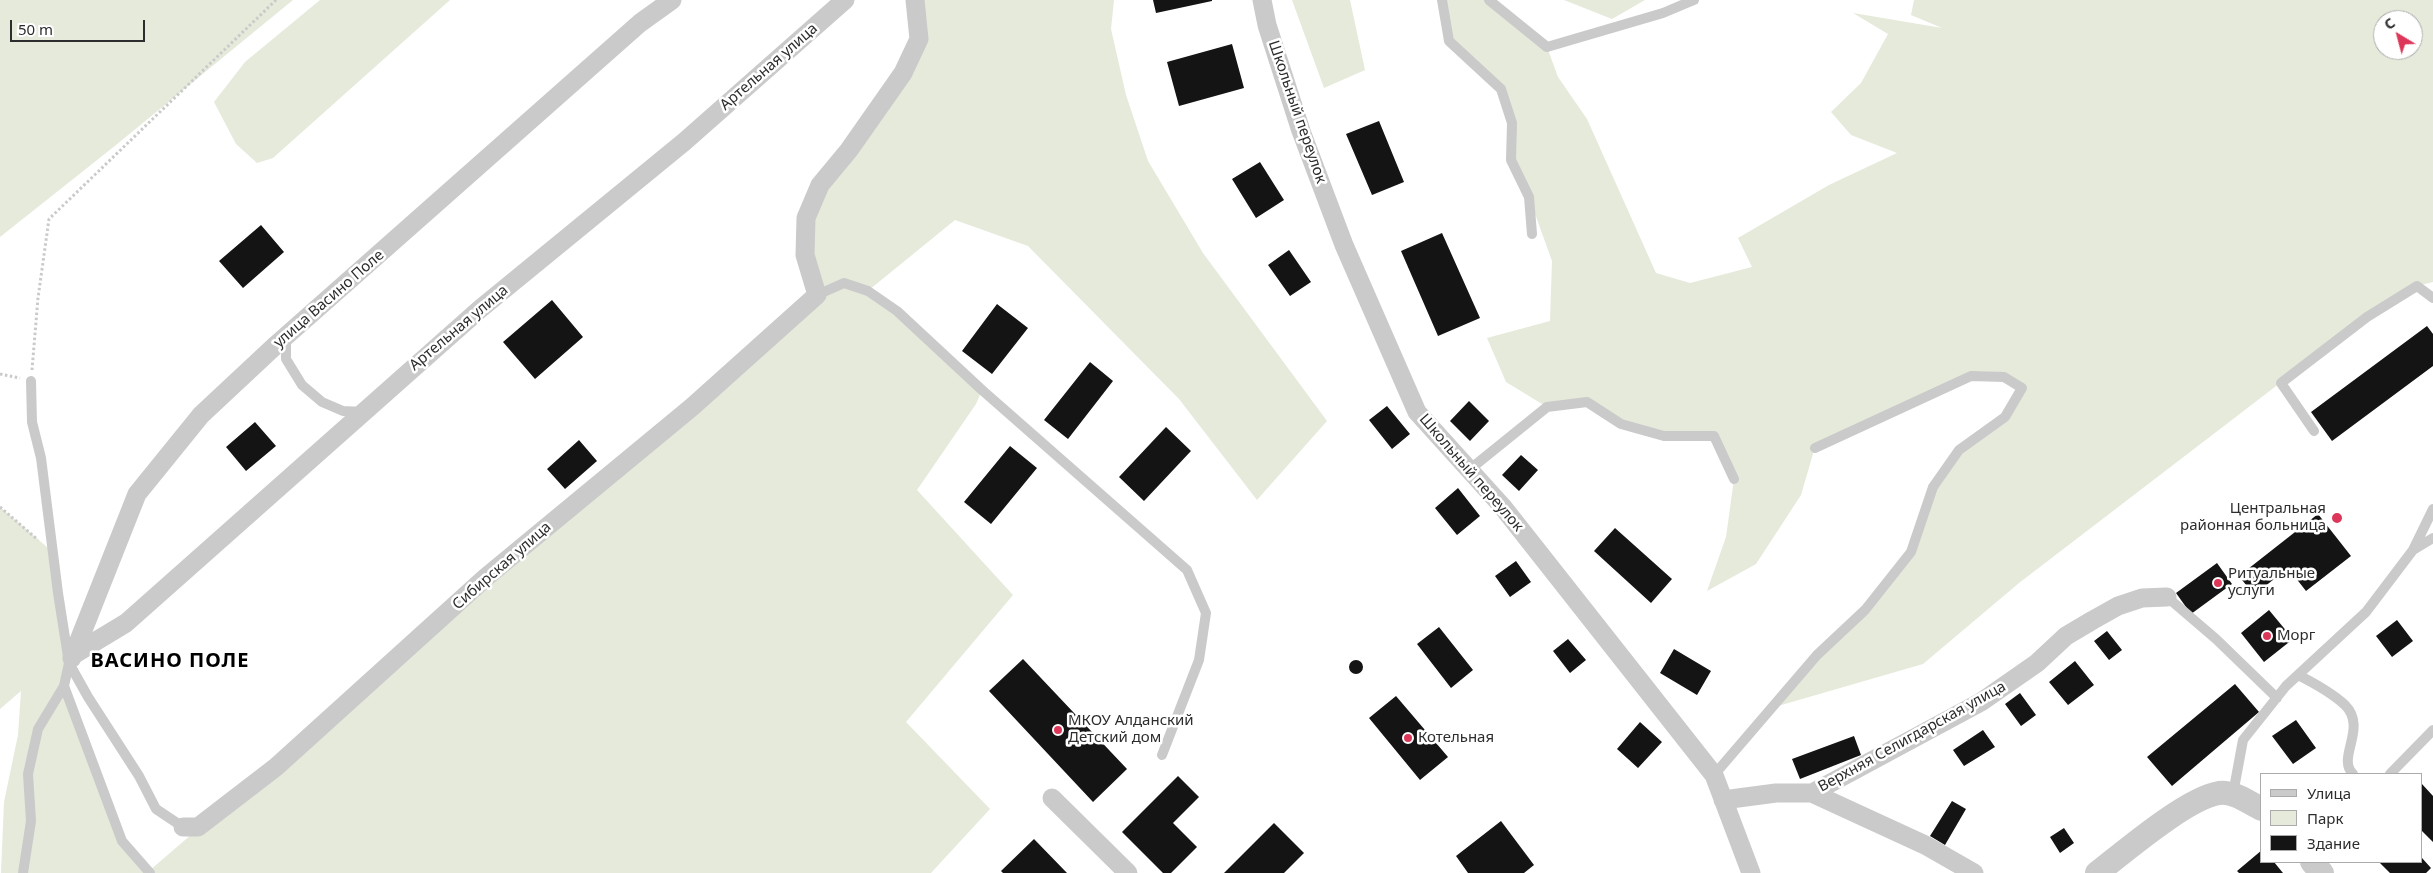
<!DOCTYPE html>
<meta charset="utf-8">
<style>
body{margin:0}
#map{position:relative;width:2433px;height:873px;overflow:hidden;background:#fff;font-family:"Noto Sans",sans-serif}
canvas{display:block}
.legend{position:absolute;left:2260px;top:773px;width:162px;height:90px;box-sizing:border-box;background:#fff;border:1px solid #ababab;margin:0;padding:6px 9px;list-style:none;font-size:15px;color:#2d2d2d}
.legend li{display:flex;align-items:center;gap:10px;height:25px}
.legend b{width:25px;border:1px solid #ababab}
.north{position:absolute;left:2373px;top:10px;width:50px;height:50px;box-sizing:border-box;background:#fff;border:1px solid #ababab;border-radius:50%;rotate:323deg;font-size:14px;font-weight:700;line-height:20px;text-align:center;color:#2d2d2d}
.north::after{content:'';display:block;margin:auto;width:18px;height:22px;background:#dc3659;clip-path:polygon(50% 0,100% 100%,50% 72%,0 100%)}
.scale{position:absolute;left:10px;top:20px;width:135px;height:22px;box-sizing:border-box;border:2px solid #2d2d2d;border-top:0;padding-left:6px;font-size:15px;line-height:18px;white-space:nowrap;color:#2d2d2d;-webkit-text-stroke:4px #fff;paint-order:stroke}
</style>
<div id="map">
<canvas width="2433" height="873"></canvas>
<ul class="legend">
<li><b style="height:6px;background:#cacaca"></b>Улица</li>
<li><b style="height:14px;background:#e5eadb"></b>Парк</li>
<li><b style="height:14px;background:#141414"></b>Здание</li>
</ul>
<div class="north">С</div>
<div class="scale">50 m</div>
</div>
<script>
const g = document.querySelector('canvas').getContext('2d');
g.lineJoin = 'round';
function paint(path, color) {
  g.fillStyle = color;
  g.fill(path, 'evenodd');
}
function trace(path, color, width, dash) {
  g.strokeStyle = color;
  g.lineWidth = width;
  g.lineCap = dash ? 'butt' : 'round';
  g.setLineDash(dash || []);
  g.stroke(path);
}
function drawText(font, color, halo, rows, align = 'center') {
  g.font = font + ' "Noto Sans",sans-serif';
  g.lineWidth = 5;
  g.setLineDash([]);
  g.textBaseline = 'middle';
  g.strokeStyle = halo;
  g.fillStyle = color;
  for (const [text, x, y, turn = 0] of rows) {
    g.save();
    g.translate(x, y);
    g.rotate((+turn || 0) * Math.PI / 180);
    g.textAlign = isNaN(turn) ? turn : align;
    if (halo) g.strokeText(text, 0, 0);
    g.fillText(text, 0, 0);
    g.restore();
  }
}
const green = new Path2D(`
 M0,0H293L116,145L0,237Z
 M320,0H450L273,158L257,163L236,144L214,102L245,62Z
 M915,0H1114L1111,29L1126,95L1148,161L1203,253L1327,421L1257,500L1179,399L1028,246L955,220L869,290L982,390L976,404L917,490L1013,595L906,722L990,809L931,873H1L4,802L18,735L21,691L0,709V507L54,553L71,664L64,686L122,841L149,871L817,296L806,218L919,39Z
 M1292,0H1350L1365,70L1324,88Z
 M1442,0H1489L1547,47L1558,77L1587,119L1656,273L1690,283L1752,267L1738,238L1829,185L1897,153L1851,135L1831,112L1861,83L1888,34L1853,13L1942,28L1911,15L1914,0H2433V282L2417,286L2284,380L2019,583L1923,664L1771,708L1865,610L1911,552L1933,487L1959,450L2005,417L2022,388L2004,377L1971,376L1815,447L1801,495L1756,564L1707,591L1726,537L1734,479L1714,437L1664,436L1621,424L1587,402L1547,407L1506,382L1487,338L1550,321L1552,261L1529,197L1511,160L1512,123L1501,89L1449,41ZM2383,20H2413V50H2383Z
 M1564,0H1645L1612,19Z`);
const building = new Path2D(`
 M1153,0H1212V1L1156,13Z
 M1232,44L1244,88L1179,106L1167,62Z
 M1379,121L1404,182L1372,195L1346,134Z
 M1260,162L1284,200L1256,218L1232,179Z
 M261,225L284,252L243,288L219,261Z
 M1442,233L1480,318L1438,336L1401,251Z
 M1289,250L1311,282L1290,296L1268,265Z
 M552,300L583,337L535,379L503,342Z
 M997,304L1028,328L992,374L962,351Z
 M2427,326L2433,334V366L2332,441L2311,412Z
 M1090,362L1113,381L1068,439L1044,420Z
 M1469,401L1489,421L1470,441L1450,421Z
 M1387,406L1410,434L1392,449L1369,420Z
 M255,422L276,446L246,471L226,447Z
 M1166,427L1191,451L1144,501L1119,477Z
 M579,440L597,461L565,489L547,469Z
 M1010,446L1037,468L991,524L964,502Z
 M1521,455L1538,470L1519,491L1502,475Z
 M1458,488L1480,516L1457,535L1435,508Z
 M2318,514L2351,556L2306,591L2288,568L2254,595L2239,576Z
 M1615,528L1672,579L1651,603L1594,551Z
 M1516,561L1531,582L1510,597L1495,576Z
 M2217,563L2232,584L2191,614L2176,593Z
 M2269,610L2293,639L2264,662L2241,633Z
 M2397,620L2413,641L2392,657L2376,636Z
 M1439,627L1473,670L1451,688L1417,644Z
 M2107,631L2122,650L2109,660L2094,641Z
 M1568,639L1586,660L1570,673L1553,651Z
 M1674,649L1711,671L1697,695L1660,673Z
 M1023,659L1127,769L1093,802L989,691Z
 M1349 667a7 7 0 1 1 14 0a7 7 0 1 1-14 0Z
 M2075,661L2094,685L2068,705L2049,682Z
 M2235,684L2259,712L2172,786L2147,757Z
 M2020,693L2036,715L2021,726L2005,704Z
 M1396,696L1448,757L1420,780L1369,718Z
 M2296,720L2316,748L2293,764L2272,736Z
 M1640,722L1662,742L1638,768L1617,749Z
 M1983,730L1995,747L1964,766L1953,750Z
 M1854,736L1861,755L1800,779L1792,759Z
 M1178,776L1199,797L1173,823L1197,847L1171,873H1163L1122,832Z
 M2422,784L2433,796V842L2422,831Z
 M1952,801L1966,809L1945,845L1930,836Z
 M1501,821L1534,865L1524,873H1468L1456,856Z
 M1274,823L1304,853L1284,873H1224Z
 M2064,828L2074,843L2060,853L2050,837Z
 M1034,839L1067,873H1003L1001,871Z
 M2262,850V862H2274L2283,873H2239L2237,871Z
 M2422,858L2431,868L2426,873H2390L2379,862H2422Z`);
const path = new Path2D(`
 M32,370L38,298L49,219L276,0
 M0,374L20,378
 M0,507L38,540`);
const service = new Path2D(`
 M1442,0L1449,41L1501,89L1512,123L1511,160L1529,197L1532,234
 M1489,0L1547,47L1663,13L1694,0
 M817,295L844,283L868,291L897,311L982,390L1187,570L1206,613L1199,660L1162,755
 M286,337V359L302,385L322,402L343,411L363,412
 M31,381L32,422L41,458L58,593L69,663L88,697L139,776L156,809L183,827
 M2314,431L2281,383L2367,317L2417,286L2433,298
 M1469,470L1547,407L1587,402L1621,424L1664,436H1714L1734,479
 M2413,550L2433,538
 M2167,597L2216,639L2277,698
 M2298,675C2314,683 2332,693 2345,705C2368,728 2336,758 2353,774
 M64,686L122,841L150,873
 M2390,774L2433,730
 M1714,775L1817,655L1865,610L1911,552L1933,487L1959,450L2005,417L2022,388L2004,377L1971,376L1815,448
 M2233,794L2243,740L2286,686L2366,612L2413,550L2433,509
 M23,873L31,821L28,774L38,729L64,686L69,663`);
const minor = new Path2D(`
 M1262,0L1267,25L1301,131L1344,245L1417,412L1502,506L1714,775L1751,873
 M73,655L126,623L480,309L684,142L845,0
 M72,658L137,494L201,415L277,344L640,23L672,0
 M1812,793L1981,702L2037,663L2066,636L2093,620L2118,606L2142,598L2167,597
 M1052,798L1128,873
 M1723,800L1776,793H1812L1925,845L1974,873
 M183,827H198L276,767L485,578L692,407L817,295L805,255L806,218L820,185L849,150L903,73L919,39L915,0`);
const tertiary = new Path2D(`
 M2312,862L2322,873
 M2097,873C2124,852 2187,798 2219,793C2234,791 2249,803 2262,809`);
const markers = [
 [2337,518,6,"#dc3659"],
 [2218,583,5,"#dc3659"],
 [2267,636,5,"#dc3659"],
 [1058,730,5,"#dc3659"],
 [1408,738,5,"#dc3659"]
];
const streetNames = [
 ["Артельная улица",769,67,-41],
 ["Школьный переулок",1297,112,71],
 ["улица Васино Поле",329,299,-41],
 ["Артельная улица",459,328,-40],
 ["Школьный переулок",1471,473,49],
 ["Сибирская улица",502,566,-41],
 ["Верхняя Селигдарская улица",1912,737,-29]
];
const poiNames = [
 ["Центральная",2326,509,"right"],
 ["районная больница",2326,526,"right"],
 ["Ритуальные",2228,574],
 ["услуги",2228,591],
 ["Морг",2277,636],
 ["МКОУ Алданский",1068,721],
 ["Детский дом",1068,738],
 ["Котельная",1418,738]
];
const districtNames = [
 ["ВАСИНО ПОЛЕ",170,661]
];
paint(green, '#e5eadb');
paint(building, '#141414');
trace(path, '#cacaca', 3, [2.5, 2.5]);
trace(service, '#cacaca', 10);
trace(minor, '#cacaca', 19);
trace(tertiary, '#cacaca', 24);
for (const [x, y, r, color] of markers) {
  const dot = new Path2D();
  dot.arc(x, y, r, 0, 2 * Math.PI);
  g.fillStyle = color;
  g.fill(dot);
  trace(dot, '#fff', 2);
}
drawText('15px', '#2d2d2d', '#fff', streetNames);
drawText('15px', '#2d2d2d', '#fff', poiNames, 'left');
g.letterSpacing = '1px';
drawText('bold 20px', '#000', '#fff', districtNames);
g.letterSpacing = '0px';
</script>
